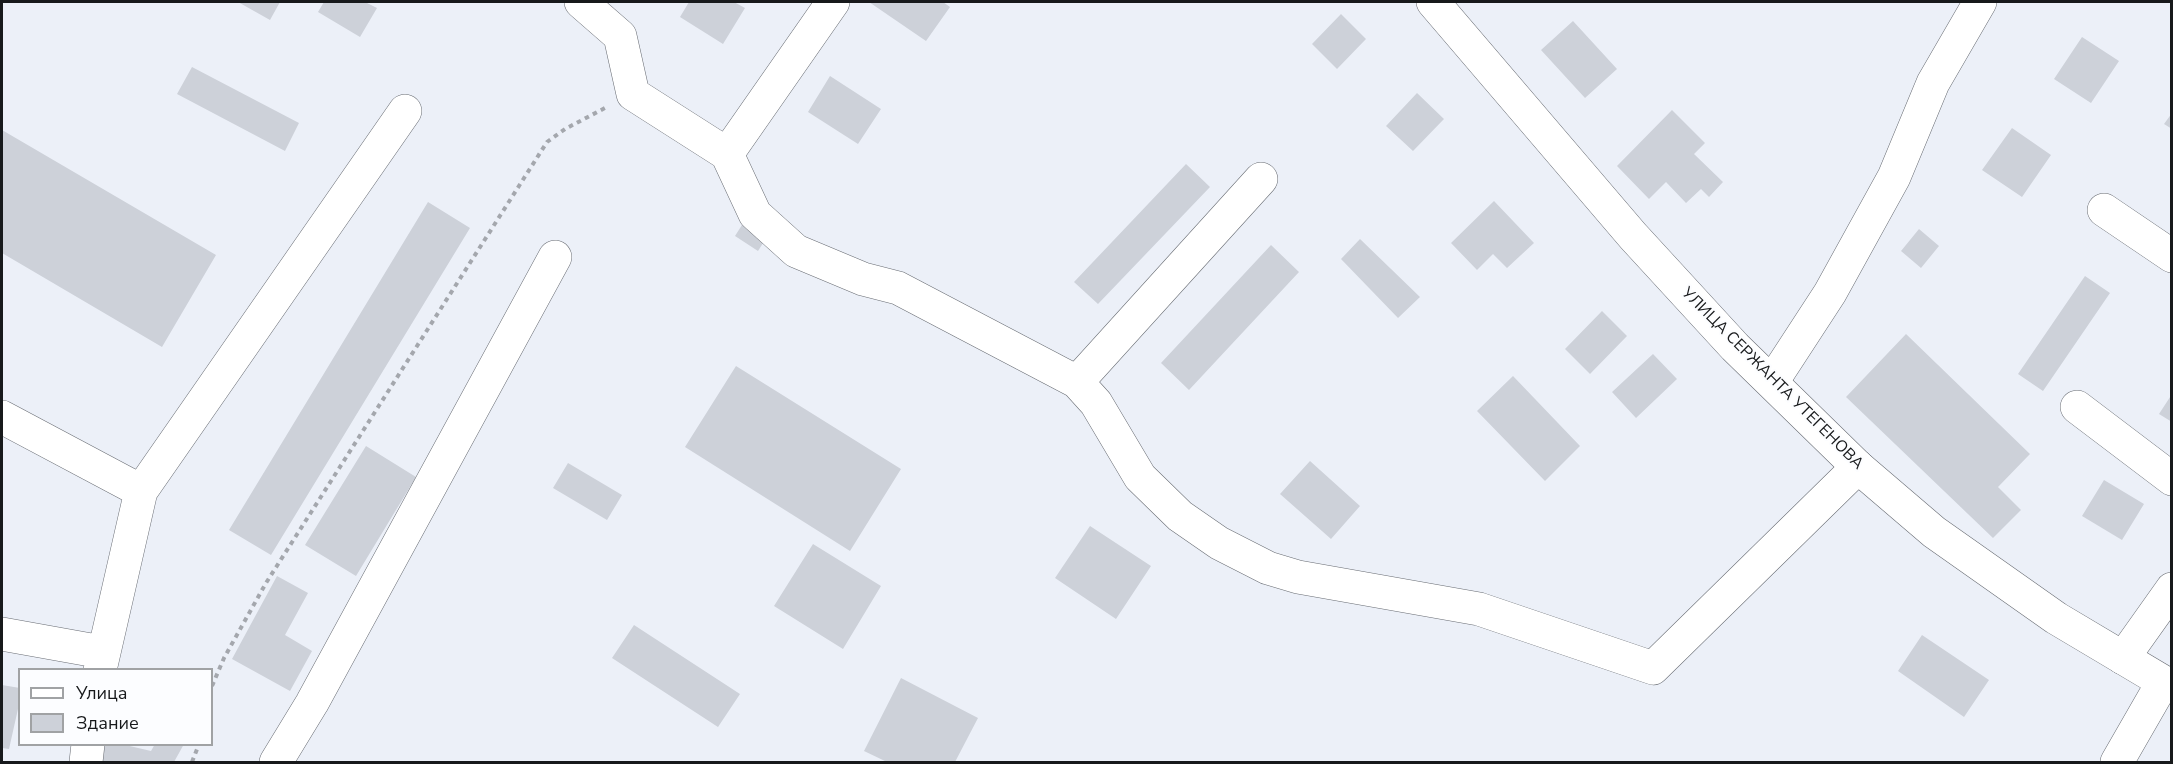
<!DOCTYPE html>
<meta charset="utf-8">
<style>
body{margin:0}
#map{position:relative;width:2173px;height:764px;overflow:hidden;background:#ecf0f8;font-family:"Nunito Sans",sans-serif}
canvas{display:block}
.frame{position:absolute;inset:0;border:3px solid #17191b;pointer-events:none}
.legend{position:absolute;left:18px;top:668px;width:195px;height:78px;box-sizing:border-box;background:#fcfdff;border:2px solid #a0a2a4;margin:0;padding:8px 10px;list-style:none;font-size:18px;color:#17191b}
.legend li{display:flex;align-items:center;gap:12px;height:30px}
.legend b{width:30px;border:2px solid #a0a2a4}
</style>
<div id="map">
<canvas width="2173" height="764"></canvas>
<div class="frame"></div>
<ul class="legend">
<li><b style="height:8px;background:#fff"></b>Улица</li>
<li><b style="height:16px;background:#cdd1d9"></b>Здание</li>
</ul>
</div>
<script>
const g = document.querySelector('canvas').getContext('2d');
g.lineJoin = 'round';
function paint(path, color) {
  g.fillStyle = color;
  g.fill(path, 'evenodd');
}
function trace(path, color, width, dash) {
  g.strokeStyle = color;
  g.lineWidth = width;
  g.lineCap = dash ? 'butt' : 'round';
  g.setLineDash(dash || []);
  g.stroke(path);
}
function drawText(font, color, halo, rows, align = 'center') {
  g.font = font + ' "Nunito Sans",sans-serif';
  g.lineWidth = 4.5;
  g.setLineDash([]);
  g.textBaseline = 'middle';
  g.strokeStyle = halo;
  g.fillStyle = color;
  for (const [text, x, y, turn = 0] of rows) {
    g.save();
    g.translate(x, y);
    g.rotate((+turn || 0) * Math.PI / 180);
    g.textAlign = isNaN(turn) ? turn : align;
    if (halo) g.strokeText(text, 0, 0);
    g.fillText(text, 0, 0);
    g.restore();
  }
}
const building = new Path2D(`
 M238,2H280L270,20Z
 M324,2H365L377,8L360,37L318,12Z
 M689,2H734L745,8L723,44L680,17Z
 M869,2H943L950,7L926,41Z
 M1341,14L1366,39L1337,69L1312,44Z
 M1573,21L1617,69L1585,98L1541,50Z
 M2082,37L2119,61L2091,103L2054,79Z
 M192,67L299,123L285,151L177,94Z
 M830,76L881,109L858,144L808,112Z
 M1417,93L1444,119L1413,151L1386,126Z
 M1672,110L1705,143L1694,154L1723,182L1709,197L1701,189L1686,203L1666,182L1649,199L1617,166Z
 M2172,113V129L2164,124Z
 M2012,128L2051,155L2022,197L1982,170Z
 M2,130L216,255L162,347L2,253Z
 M1186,164L1210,187L1098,304L1074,282Z
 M1494,201L1534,243L1507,268L1493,254L1477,270L1451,243Z
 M428,202L470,228L271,555L229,530Z
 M747,217L770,232L758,251L735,236Z
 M1919,229L1939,246L1921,268L1901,251Z
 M1360,239L1420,297L1398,318L1341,259Z
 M1271,245L1299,272L1189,390L1161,363Z
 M2085,276L2110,293L2043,391L2018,374Z
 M1602,311L1627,336L1590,374L1565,349Z
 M1906,334L2030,454L1998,487L2021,510L1993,538L1846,397Z
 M1653,354L1677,379L1636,418L1612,392Z
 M736,366L901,469L850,551L685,447Z
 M1513,376L1580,446L1545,481L1477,411Z
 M2172,394V422L2159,414Z
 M366,446L416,477L356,576L305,545Z
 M1310,461L1360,506L1331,539L1280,494Z
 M568,463L622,495L607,520L553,488Z
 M2104,480L2144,504L2122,540L2082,516Z
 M1090,526L1151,566L1116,619L1055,578Z
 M813,544L881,586L843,649L774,606Z
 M277,576L308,593L285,635L312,651L290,691L232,659Z
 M634,625L740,694L718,727L612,658Z
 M1922,635L1989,680L1964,717L1898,671Z
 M901,678L978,718L955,762H887L864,751Z
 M2,685L20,688V700L9,749L2,748Z
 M102,744H121L151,751L155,744H184L174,762H98Z`);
const path = new Path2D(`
 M212,686L224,658L266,583L547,142L565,129L605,108
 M192,762L199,744`);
const minor = new Path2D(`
 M581,2L620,36L633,94L727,154L755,214L796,251L863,279L898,288L1077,382L1096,403L1140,477L1180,516L1219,543L1268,568L1298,577L1479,609L1653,668L1858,467
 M727,154L833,2
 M2104,210L2172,256
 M1077,382L1261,179
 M1772,382L1830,293L1894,177L1933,83L1980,2
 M2077,407L2172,479
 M2,417L141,491
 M2,634L102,652
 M2123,658L2172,589
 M100,670L141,491L405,111
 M86,762L88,744
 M276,762L312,703L555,257
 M2117,762L2163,682`);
const major = new Path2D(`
 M1433,2L1633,236L1735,347L1858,467L1934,532L2056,618L2172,687`);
const streetNames = [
 ["УЛИЦА СЕРЖАНТА УТЕГЕНОВА",1772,379,45]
];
paint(building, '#cdd1d9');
trace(minor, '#686c73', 34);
trace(major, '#686c73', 34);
trace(path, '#a4a7ad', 4, [4.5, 4.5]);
trace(minor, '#fff', 33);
trace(major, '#fff', 33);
drawText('16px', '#17191b', '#fcfdff', streetNames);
</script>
